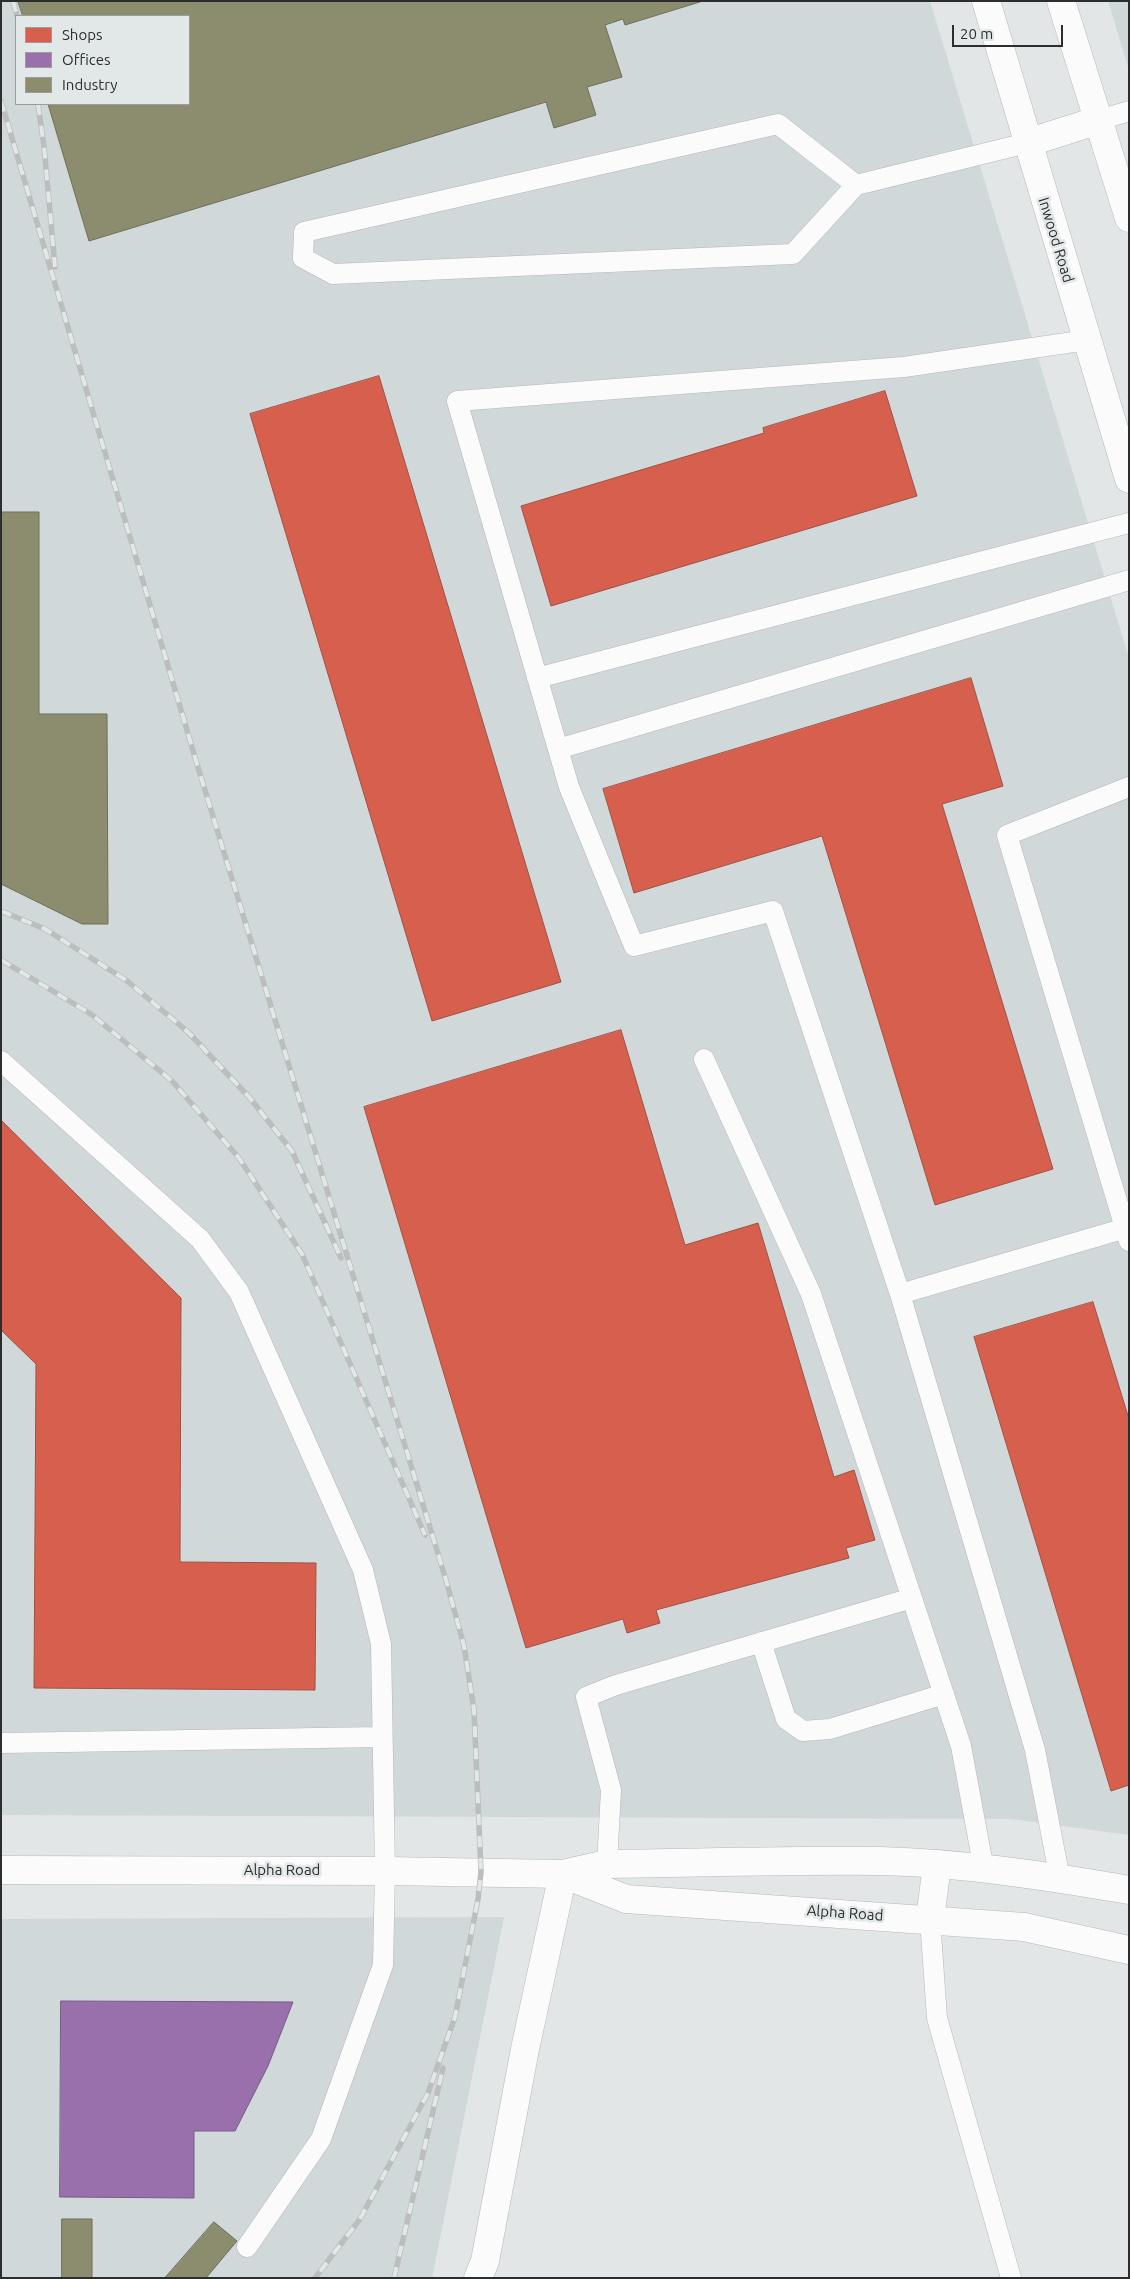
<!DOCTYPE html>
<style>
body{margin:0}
#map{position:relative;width:1130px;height:2279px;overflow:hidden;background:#e3e6e7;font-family:Ubuntu,sans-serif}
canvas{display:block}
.frame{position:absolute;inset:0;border:2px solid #2b2d2e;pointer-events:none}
.legend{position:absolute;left:15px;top:15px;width:175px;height:90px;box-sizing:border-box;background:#e2e7e8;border:1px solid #999d9e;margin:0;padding:6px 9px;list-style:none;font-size:15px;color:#2b2d2e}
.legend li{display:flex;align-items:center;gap:10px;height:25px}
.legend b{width:25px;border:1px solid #999d9e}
.scale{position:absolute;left:952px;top:25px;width:111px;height:22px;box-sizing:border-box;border:2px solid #2b2d2e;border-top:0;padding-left:6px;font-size:15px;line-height:18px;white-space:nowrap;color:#2b2d2e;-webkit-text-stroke:4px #e2e7e8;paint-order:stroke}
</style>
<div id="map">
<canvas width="1130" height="2279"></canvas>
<div class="frame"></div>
<ul class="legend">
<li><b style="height:14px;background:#d6604d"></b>Shops</li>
<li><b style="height:14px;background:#9970ab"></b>Offices</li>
<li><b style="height:14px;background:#8c8c6e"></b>Industry</li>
</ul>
<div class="scale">20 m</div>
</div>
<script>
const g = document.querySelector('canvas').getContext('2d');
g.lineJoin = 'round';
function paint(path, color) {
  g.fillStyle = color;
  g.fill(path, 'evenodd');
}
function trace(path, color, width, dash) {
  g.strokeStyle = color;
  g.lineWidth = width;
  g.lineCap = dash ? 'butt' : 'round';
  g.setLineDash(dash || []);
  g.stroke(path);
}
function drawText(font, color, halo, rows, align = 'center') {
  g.font = font + ' Ubuntu,sans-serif';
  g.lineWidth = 5;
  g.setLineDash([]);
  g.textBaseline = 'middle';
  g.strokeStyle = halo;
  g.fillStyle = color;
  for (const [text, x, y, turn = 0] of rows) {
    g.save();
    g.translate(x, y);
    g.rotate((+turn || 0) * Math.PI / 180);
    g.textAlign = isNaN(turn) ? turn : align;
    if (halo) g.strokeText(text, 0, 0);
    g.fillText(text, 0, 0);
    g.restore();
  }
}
const built = new Path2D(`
 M1,1H930L1129,658V1835L1012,1819L1,1815ZM16,16H189V104H16Z
 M1108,1H1129V70Z
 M504,1917L432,2278H1V1919Z`);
const shops = new Path2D(`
 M379,376L561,982L432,1021L250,414Z
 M885,391L917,496L551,606L521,506L764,433L763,428Z
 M971,678L1003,786L942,804L1053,1169L935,1205L822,836L634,893L603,789Z
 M621,1030L685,1245L758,1223L834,1477L854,1470L875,1540L846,1548L849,1558L656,1610L660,1623L627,1633L623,1619L526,1648L364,1107Z
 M1,1120L181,1298L180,1562L316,1563L315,1690L34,1688L36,1364L1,1330Z
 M1093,1302L1129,1419V1785L1111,1791L974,1337Z`);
const offices = new Path2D(`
 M61,2001L293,2002L268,2066L235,2131H194V2198L60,2197Z`);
const industry = new Path2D(`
 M18,1H703L625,25L623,19L605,25L622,77L587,87L596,115L554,128L546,102L89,241L48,104H189V16H23Z
 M1,512H39V714H107L108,924H82L1,884Z
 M62,2219H92V2278H62Z
 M214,2222L237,2241L206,2278H165Z`);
const lane = new Path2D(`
 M1099,120L1129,111
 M856,185L778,124L304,232L303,258L333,274L793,254L856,185L1027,143
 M537,678L1129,523
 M558,749L1129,580
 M1129,787L1007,835L1129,1241
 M704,1059L811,1294L961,1746L984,1870
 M1,1061L200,1239L239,1292L363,1570L381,1644L385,1871L383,1965L321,2139L247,2247
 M900,1294L773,911L634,946L569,787L457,401L904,367L1087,340
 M761,1642L786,1719L803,1731L830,1729L944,1694
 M1,1743L382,1737
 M607,1864L611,1790L586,1697L616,1685L912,1598
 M1060,1879L1035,1750L900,1294L1129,1227
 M930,1919L937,2018L1011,2278`);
const street = new Path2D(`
 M478,2278L485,2261L525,2049L563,1874`);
const secondary = new Path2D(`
 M986,1L1129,479
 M1061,1L1129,218
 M1027,143L1099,120
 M1,1870L385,1871L563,1874L607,1864C698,1863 789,1860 880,1861C963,1863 1047,1876 1129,1890
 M563,1874L626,1899L1024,1927L1129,1950
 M930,1919L937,1865`);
const rail = new Path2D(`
 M13,1L17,16
 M1,101L197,764L446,1580L464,1646L474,1710L481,1872L478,1899L455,2017L428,2093L360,2219L315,2278
 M38,104L44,146L55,267
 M1,911L45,929L126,980L188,1032L249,1097L292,1151L341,1258
 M1,960L91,1014L172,1081L239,1158L302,1254L425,1535
 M394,2278L443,2068`);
const streetNames = [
 ["Inwood Road",1056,240,73],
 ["Alpha Road",282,1870],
 ["Alpha Road",845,1913,4]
];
paint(built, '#d0d8da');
paint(shops, '#d6604d');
trace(shops, '#a35144', 1);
paint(offices, '#9970ab');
trace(offices, '#785c86', 1);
paint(industry, '#8c8c6e');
trace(industry, '#6f705b', 1);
trace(lane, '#b5b7b8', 21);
trace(street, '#b5b7b8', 29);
trace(secondary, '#b5b7b8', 29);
trace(lane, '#fbfbfb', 20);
trace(street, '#fbfbfb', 28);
trace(secondary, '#fbfbfb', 28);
trace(rail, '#bcbdbd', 5.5);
trace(rail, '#e2e7e8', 4, [11]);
drawText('15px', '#2b2d2e', '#e2e7e8', streetNames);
</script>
